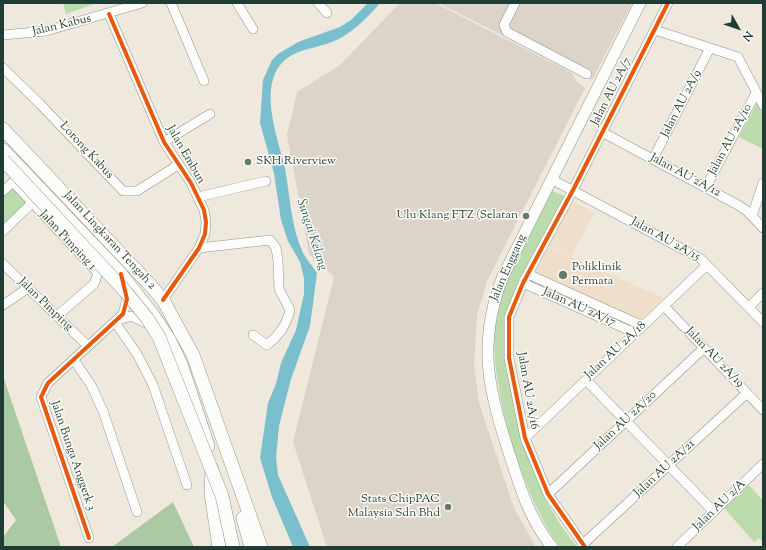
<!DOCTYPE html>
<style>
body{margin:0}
#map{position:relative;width:766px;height:550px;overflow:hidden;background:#eee8dd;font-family:"Sorts Mill Goudy",serif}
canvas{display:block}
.frame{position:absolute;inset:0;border:4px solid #1f3d34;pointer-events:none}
.north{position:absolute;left:718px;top:8px;width:40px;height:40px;-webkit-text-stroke:3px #fdfcf7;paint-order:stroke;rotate:130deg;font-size:11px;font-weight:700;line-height:16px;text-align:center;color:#1f3d34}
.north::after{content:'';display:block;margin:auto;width:14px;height:18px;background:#1f3d34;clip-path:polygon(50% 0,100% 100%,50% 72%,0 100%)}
</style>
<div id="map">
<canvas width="766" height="550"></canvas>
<div class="frame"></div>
<div class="north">N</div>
</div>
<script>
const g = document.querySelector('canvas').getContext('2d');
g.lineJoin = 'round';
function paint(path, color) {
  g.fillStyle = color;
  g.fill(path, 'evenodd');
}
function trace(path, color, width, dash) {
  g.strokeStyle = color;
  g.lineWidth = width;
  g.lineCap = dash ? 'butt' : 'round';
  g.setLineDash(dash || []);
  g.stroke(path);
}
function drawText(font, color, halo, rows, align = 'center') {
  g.font = font + ' "Sorts Mill Goudy",serif';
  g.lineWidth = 3;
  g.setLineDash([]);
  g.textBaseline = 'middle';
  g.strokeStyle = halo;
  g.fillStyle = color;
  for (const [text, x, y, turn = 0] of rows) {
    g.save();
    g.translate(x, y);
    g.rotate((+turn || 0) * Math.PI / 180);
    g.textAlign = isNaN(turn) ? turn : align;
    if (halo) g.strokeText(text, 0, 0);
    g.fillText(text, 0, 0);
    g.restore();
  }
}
const built = new Path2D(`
 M571,201L595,213L571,256L548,245Z
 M547,246L663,298L641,321L534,273Z`);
const industrial = new Path2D(`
 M400,3H435L572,73L576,81L585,88L487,281L477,315L474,365L479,403L514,508L536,547H327L293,442L334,277L309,254L287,135L297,92L339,66Z
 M438,3H632L592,80Z`);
const green = new Path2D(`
 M63,3H94V4L66,14Z
 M757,103L763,113V149L739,137Z
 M13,186L28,202L3,226V196Z
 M552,191L565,196L517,285L506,318L505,361L523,437L545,499L562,527L577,547H560C523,496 494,401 494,338C494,332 492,324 494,317C505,272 531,231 552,191Z
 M749,485L763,501V542L759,538L754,542L724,508Z`);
const forest = new Path2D(`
 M3,379H4L61,547H3V537L16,520L3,501Z
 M173,502L194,547H112Z`);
const water = new Path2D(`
 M368,3H380C366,19 352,34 332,42C317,48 298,49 286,59C256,84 278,137 285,168C290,196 291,227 303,253C307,260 313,267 317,273L310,326L291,379L279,426L276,457L278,475L310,547H293L272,497L260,458L268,403L276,384L281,363L296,330L304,294V278L300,262L288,241L281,220L274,173L260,123L263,80L272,60L278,54L298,42L340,27L351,20Z`);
const minor = new Path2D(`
 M171,3L204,81
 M237,3L253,29
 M318,3L327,13
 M515,3L504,25L507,32L587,74
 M109,14L164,142L191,183L204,210L206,222L205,234L199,248L163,300
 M655,30L738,57L763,105
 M3,35L46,31L142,3
 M3,68L40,104L123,191H137L178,165
 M602,132L738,205L747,211L763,228
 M164,142L210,114
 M653,159L710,48
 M551,179L701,259L763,322
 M706,187L756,93
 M3,191L13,182L98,273L94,284L57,316
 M198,197L266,181
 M752,216L763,183
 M3,231L32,203
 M199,248L270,240L276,248L278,260L279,289L290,310C286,326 280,334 267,345L253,335
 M3,264L88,346
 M528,274L643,326
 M523,283L635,333
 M3,305L28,288
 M664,306L763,410
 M749,307L763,293
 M118,320L131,316L150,325
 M115,322L137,354L153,385L187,485
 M74,360L91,385L103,411L137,512
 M586,380L714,512
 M525,438L707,265
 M548,494L704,348
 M89,538L41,397L48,383L123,314L127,299L125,291
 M582,545L747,393
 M585,547L548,494L525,438L509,358V317L523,283L573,190L668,3
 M677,547L763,464`);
const major = new Path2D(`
 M552,547C531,521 521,491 511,459C489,391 476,346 503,276L640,3`);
const highway = new Path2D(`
 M3,129L152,287L163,300L193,355L261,547
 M3,150L121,274L153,315L169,339L181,364L208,446
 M212,469L211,493L219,547
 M243,518L251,547`);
const highwayBridge = new Path2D(`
 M3,160L125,291L147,318L159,337L222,496L233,547`);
const cycleway = new Path2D(`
 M109,14L164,142L191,183L204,210L206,222L205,234L199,248L163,300
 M89,538L41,397L48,383L123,314L127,299L121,274
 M585,547L548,494L525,438L509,358V317L523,283L573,190L668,3`);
const markers = [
 [248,162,4,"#67796f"],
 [526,216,4,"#67796f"],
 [563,275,5,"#67796f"],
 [448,507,4,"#67796f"]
];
const streetNames = [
 ["Jalan Kabus",62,26,-13],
 ["Jalan AU 2A/7",612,92,-63],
 ["Jalan AU 2A/9",682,104,-63],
 ["Jalan AU 2A/10",731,140,-62],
 ["Lorong Kabus",86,151,47],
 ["Jalan Embun",185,155,60],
 ["Jalan AU 2A/12",685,176,28],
 ["Jalan AU 2A/15",665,240,29],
 ["Jalan Pimping 1",67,241,47],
 ["Jalan Lingkaran Tengah 2",109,241,47],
 ["Jalan Enggang",509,268,-66],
 ["Jalan Pimping",45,305,44],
 ["Jalan AU 2A/17",579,308,24],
 ["Jalan AU 2A/18",616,351,-43],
 ["Jalan AU 2A/19",714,358,46],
 ["Jalan AU 2A/16",527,391,80],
 ["Jalan AU 2A/20",626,421,-43],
 ["Jalan Bunga Anggerk 3",72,456,71],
 ["Jalan AU 2A/21",665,469,-43],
 ["Jalan AU 2/A",720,506,-44]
];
const poiNames = [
 ["SKH Riverview",256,162],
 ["Ulu Klang FTZ (Selatan",518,216,"right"],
 ["Poliklinik",572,268],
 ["Permata",572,282],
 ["Stats ChipPAC",440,500,"right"],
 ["Malaysia Sdn Bhd",440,514,"right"]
];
const waterNames = [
 ["Sungai Kelang",311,235,72]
];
paint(built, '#efdeca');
paint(industrial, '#dcd3c9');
paint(green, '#bbdbad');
paint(forest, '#abcaa3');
paint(water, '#7abfce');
trace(minor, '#92948d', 10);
trace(major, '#92948d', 12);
trace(highway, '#92948d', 14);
trace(minor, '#fcfcfa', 9);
trace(major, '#fcfcfa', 11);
trace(highway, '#fcfcfa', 13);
trace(highwayBridge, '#92948d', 14, []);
trace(highwayBridge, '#fcfcfa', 13);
trace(cycleway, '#e8590c', 4);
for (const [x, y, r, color] of markers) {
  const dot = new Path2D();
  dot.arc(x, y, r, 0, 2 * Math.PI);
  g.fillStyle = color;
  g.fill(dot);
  trace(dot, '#fdfcf7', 1.5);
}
drawText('12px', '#1f3d34', '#fdfcf7', streetNames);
drawText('12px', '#1f3d34', '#fdfcf7', poiNames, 'left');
drawText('italic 13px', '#2c5f60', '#fdfcf7', waterNames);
</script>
